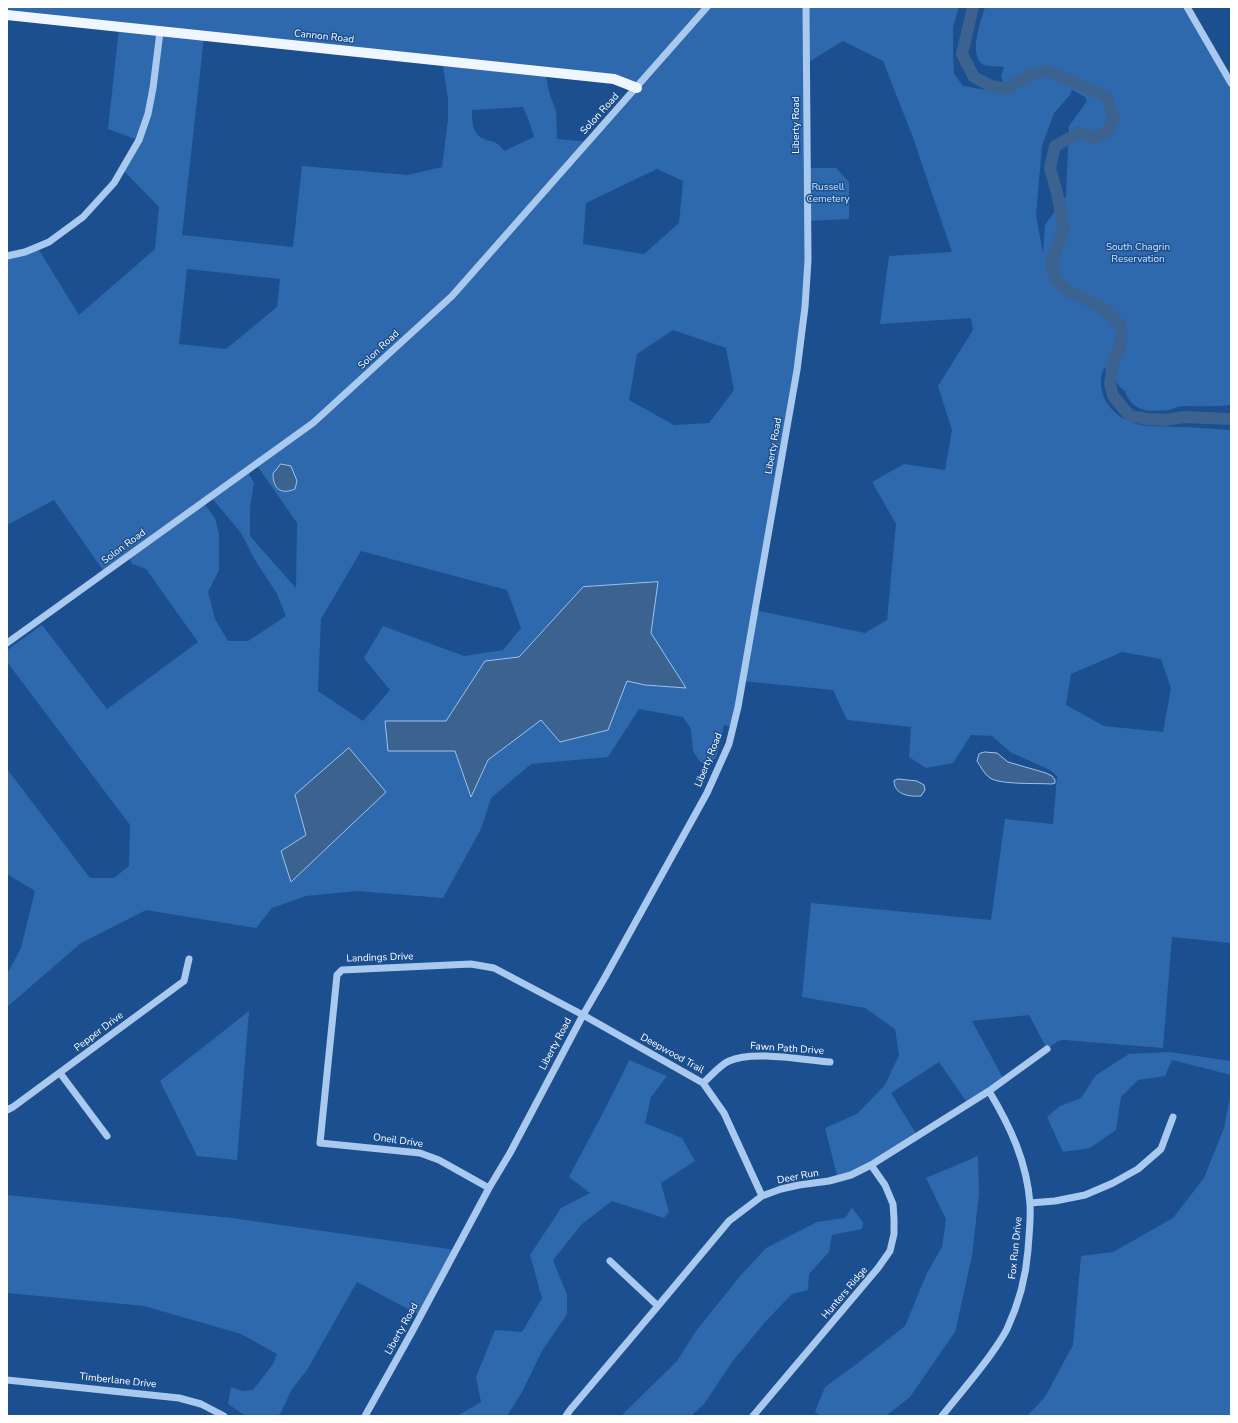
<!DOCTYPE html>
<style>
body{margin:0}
#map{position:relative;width:1238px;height:1423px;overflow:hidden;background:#1b4f8f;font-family:"Nunito Sans",sans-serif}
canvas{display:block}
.frame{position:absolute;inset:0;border:8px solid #fff;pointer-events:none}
</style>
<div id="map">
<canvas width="1238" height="1423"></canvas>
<div class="frame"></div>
</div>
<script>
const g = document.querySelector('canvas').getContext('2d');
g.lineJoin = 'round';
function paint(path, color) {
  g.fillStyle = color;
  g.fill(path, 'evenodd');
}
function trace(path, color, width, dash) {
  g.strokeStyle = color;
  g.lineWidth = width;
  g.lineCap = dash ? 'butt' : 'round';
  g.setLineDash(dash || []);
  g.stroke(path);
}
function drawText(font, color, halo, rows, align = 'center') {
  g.font = font + ' "Nunito Sans",sans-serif';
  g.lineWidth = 3;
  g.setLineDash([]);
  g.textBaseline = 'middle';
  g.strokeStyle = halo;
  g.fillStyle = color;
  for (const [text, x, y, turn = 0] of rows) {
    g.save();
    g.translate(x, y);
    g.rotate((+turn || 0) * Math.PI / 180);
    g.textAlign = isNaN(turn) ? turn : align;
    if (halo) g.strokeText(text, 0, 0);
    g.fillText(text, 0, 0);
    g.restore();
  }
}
const green = new Path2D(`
 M7,7H959L953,27V51L954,74L963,86L993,91L1005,86L1001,76L1004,67C997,66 985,68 980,62C970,49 981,21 985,7H1190L1231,77V405C1214,407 1198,406 1181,406C1176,407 1173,409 1169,410C1149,412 1132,412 1125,391L1121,388L1104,367C1093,394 1113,420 1141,425C1152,427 1164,426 1175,427C1194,427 1212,429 1231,430V943L1172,937L1163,1048L1064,1040L1058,1041L1047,1049L1029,1015L972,1021L1004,1080L968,1104L939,1062L891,1093L917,1135L892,1151L838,1179L825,1128L857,1114L885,1085L899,1055L895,1029L865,1008L802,997L811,903L991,920L1005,819L1053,824L1057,776L1050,770L1010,752L992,736L971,735L953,763L926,768L909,757L911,727L847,720L833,690L742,681L733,727L724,725L717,756L710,764L700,762L693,751L691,729L683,717L639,709L608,757L531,764L491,798L481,829L443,898L357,891L306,896L272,908L256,928L146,910L81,943L7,1007V974L21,948L35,891L7,874V769L90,878H114L129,866L130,825L7,662V650L42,625L107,709L198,642L146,569L132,564L129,556L105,573L54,500L7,525V256L37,247L79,315L155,249L159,207L122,169L138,140L108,129L119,28L7,15ZM204,37L614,79L637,88L589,142L557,139L556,111L549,92L546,76L443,66L448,99V120L442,167L408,175L302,166L293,247L182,235ZM843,41L883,61L912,135L952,252L889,256L880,324L971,318L973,330L938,386L952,430L945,470L904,464L872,482L896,524L887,620L865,633L755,610L805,307L808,221L849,219V182L836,168H808L807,63ZM1072,90L1085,97L1087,101L1069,126L1066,196L1045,225L1043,253L1036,215L1042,146L1054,113L1070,95ZM523,107L529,121L534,137L504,151C494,138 494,144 482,138C472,133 472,120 472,110ZM657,169L683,181L679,223L644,254L583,244L586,203ZM187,269L280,279L277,307L226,349L179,344ZM673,330L726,348L734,390L709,423L674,425L629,400L637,354ZM256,464L297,523L296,588L250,536V507L254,483L247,470ZM211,497L241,533L255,560L277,594L286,616L248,641H228L215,619L208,592L219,570V534L215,518L203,502ZM361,551L507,590L521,628L503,650L464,656L383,626L364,658L390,690L363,721L318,691L321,619ZM658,582L651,633L685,688L645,685L627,681L607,730L560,742L541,720L488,760L471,797L455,751H388L385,721H446L485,661L519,657L583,587ZM1122,652L1161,659L1171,688L1163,732L1104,726L1066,705L1071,674Z
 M249,1011L237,1160L197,1156L160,1081Z
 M1169,1052L1231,1061V1075L1172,1060L1165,1076L1138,1080L1121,1097L1116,1130L1090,1148L1063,1152L1047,1117L1060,1106L1081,1098L1096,1075L1129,1054Z
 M629,1060L667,1076L651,1097L645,1123L682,1138L695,1161L661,1183L669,1212L664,1218L612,1201L582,1224L553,1260L567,1295V1314L542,1351L522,1392L507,1416H457L481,1402L476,1377L495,1330L522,1332L542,1298L530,1255L561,1208L590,1193L569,1177C589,1138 611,1100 629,1060Z
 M1231,1093V1416H1027L1045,1397L1073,1345L1081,1256L1113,1252L1173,1218L1204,1178L1224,1128Z
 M978,1156L979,1194L972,1256L955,1332L910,1397L886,1416H820L815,1412L825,1387L858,1363L905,1326L927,1273L942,1247L946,1219L926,1178Z
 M7,1195L232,1218L456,1250L421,1316L357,1282L307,1370L292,1389L280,1414L276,1416H246L228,1404L231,1387L243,1391L253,1390L273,1364L277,1354L241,1334L144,1306L7,1293Z
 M852,1208L863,1222L862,1229L832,1235L829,1252L809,1274L808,1290L792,1294L765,1322L732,1362L704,1404L691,1416H621L677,1361L696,1331L741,1275L766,1248L817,1222L845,1218Z`);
const water = new Path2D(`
 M281,464L291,466L297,481L295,489C281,495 273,489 273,474Z
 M658,582L651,633L686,688L645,685L627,681L608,730L560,742L541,720L488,760L471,797L455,751H388L385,721H446L485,661L519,657L583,587Z
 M349,748L386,792L291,882L281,851L306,835L295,795Z
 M985,752L997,753L1008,762L1046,773L1052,776L1055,780V783L1052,784C1038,783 1001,785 990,778C984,774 981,767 977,761L979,754Z
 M898,779L917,781L924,785L925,790L921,796C910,797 894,795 894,781Z`);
const river = new Path2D(`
 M973,7L962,54L974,77L991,86L1007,89L1029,75L1048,71L1107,97L1114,119L1108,132L1095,138L1079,133L1055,146L1050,168L1057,193L1064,228L1052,261L1055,280L1067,290L1103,308L1120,324L1122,335L1120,346L1113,363L1110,384L1113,396L1130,416L1147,419L1166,420L1184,417L1231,419`);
const minor = new Path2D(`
 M1187,7L1231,83
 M7,256L25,252L49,242L83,217L114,183L139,140L148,114L153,88L160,32
 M7,643L313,423L452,296L707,7
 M60,1073L107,1136
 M703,1083C711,1076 720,1065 729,1061C753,1050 803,1060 830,1062
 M7,1110L13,1107L184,981L189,959
 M489,1188L439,1160L420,1153L320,1143L337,975L342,970L471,964L494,968L583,1015L703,1083L724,1113L762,1196
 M1030,1203L1055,1201L1085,1195L1113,1183L1138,1169L1161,1149L1173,1117
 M610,1261L658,1306
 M7,1380L179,1398L201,1404L224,1416
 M365,1416L413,1330L489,1188L510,1153L583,1015L604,979L707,793L729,744L738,707L797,370L805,307L808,260L806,7
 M566,1416L570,1410L658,1306L729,1221L762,1196L781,1189L799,1185L829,1181L851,1175L871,1165L989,1091L1047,1049
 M753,1416L878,1268L890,1251L894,1234V1219L893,1204L885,1185L871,1165
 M942,1416C960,1393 980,1371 996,1347C1000,1341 1004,1335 1007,1329C1019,1303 1026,1277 1028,1250C1029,1234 1031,1219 1030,1204C1027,1162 1010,1126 989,1091`);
const major = new Path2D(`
 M7,15L614,79L637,88`);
const streetNames = [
 ["Cannon Road",324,37,6],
 ["Solon Road",600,114,-48],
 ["Liberty Road",797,125,-90],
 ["Solon Road",379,350,-43],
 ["Liberty Road",774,446,-80],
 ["Solon Road",124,547,-36],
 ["Liberty Road",709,760,-68],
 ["Landings Drive",380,958,-2],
 ["Pepper Drive",99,1032,-37],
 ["Liberty Road",556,1044,-62],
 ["Fawn Path Drive",787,1049,4],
 ["Deepwood Trail",672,1054,29],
 ["Oneil Drive",398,1141,8],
 ["Deer Run",798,1177,-11],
 ["Fox Run Drive",1016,1248,-84],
 ["Hunters Ridge",845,1293,-50],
 ["Liberty Road",402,1329,-61],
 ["Timberlane Drive",118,1381,6]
];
const parkNames = [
 ["Russell",828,188],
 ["Cemetery",828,200],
 ["South Chagrin",1138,248],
 ["Reservation",1138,260]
];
paint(green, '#2e69ad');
paint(water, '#3c6290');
trace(water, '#9cc4f0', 1);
trace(river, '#3c6290', 12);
trace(minor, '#a9c9ee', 7);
trace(major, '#f0f6ff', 10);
drawText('10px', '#fff', '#1b4f8f', streetNames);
drawText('10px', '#cfe3fa', '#1b4f8f', parkNames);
</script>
